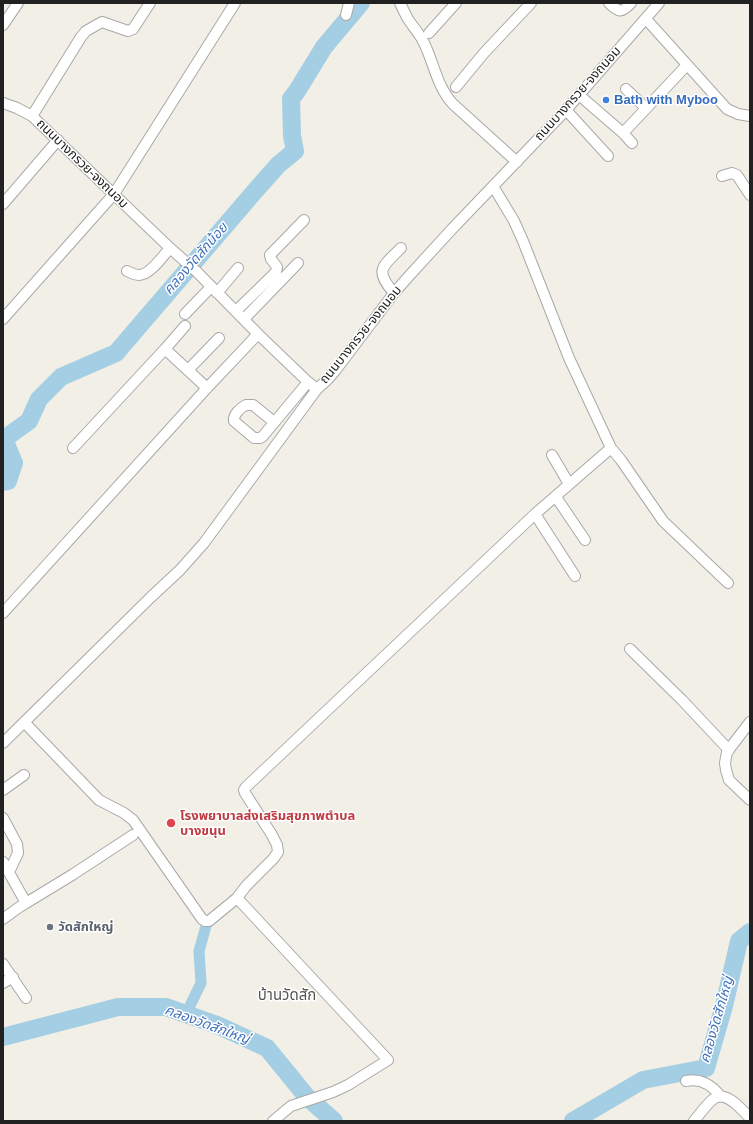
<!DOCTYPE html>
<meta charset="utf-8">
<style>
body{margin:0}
#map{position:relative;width:753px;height:1124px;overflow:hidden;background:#f2efe6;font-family:Helvetica,sans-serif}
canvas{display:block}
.frame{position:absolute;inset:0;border:4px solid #212121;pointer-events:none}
</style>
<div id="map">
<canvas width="753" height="1124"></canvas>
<div class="frame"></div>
</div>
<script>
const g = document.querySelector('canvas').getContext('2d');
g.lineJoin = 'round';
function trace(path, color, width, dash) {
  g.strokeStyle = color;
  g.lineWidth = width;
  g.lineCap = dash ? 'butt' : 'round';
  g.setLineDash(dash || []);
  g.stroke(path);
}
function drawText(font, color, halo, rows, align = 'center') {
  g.font = font + ' Helvetica,"Noto Sans Thai",sans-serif';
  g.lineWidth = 3;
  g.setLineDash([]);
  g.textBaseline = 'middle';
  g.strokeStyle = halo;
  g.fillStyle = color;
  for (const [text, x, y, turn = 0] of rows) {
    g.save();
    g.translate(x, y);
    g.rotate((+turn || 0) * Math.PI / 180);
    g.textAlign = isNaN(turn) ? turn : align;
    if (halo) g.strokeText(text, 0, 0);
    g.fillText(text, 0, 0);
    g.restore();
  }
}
const canal = new Path2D(`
 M186,1014L201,983L199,951L206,926`);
const river = new Path2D(`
 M3,482L8,481L14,463L4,439L29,421L39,399L61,377L116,353L255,191L278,165L295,151L292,136L291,99L297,91L324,47L361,3
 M3,1037L118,1007H166L217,1025L267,1048L307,1097L334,1121
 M573,1121L643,1080L706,1068L724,1006L739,941L750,932`);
const minor = new Path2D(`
 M400,3C403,9 405,14 408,19C413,27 420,34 424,43C434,63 437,87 453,104L517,162
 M609,3C619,12 621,14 631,3
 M346,15L349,3
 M646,19L727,109L738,114L750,116
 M3,25L18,3
 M429,33L456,3
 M456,87L484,53L531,3
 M626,89L646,108
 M579,95L623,133
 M3,103L17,108L32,116L170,248L196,271L258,334L308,382L317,389L327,380L335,371L394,293L409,276L452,229L566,110L659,3
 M566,110L608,156
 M32,116L81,37L86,31L102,22L128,31L133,29L150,3
 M632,143L623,133L687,65
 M722,176L732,173L737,175L750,195
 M493,186L514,221L523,241L569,358L611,448L621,460L663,521L728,583
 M3,204L58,140
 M127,271C131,273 135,275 139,275C150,275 163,256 170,248
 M217,293L238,268
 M394,293C374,270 382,267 401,248
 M236,311L276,272L277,267L271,259L270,255L304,220
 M185,314L211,287
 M3,319L114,194L235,3
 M244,319L298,263
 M165,349L185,326
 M188,370L219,338
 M274,422L253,405C251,405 248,405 246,405C240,408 233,415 234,421L254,438H260L263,436L308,382
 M73,448L165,349L207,388
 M552,455L569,484
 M556,497L585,540
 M535,514L575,576
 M3,613L207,388L258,334
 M630,649L682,700L729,750
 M24,722L99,800L124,813L133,820L202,919L205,921H209L237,898L388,1060L348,1085L333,1092L291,1106L273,1121
 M750,722L727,752L725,763L726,770L729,780L750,800
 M3,743L151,597L180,570L204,543L317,389
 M3,790L24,775
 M3,818L17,844L18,853L9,872
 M3,862L26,903L18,908L3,919
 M237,898L246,886L273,859L278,852L277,845L272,835L245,793L244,790L246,787L535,514L611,448
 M26,903L72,875L133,835
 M3,964L26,998
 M3,983L13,977
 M686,1081C700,1078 712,1085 720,1096
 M694,1121C699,1115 709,1101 715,1098C727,1091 742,1110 750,1118`);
const markers = [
 [606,100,4,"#3f7fe0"],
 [171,823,5,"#e0444e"],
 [50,927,4,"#6b7280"]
];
const streetNames = [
 ["ถนนบางกรวย-จงถนอม",578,94,-48],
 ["ถนนบางกรวย-จงถนอม",82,164,44],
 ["ถนนบางกรวย-จงถนอม",361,335,-51]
];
const shopNames = [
 ["Bath with Myboo",614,100]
];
const healthNames = [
 ["โรงพยาบาลส่งเสริมสุขภาพตำบล",180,816],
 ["บางขนุน",180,831]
];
const worshipNames = [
 ["วัดสักใหญ่",58,927]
];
const waterNames = [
 ["คลองวัดสักน้อย",196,259,-49],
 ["คลองวัดสักใหญ่",717,1020,-74],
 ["คลองวัดสักใหญ่",207,1025,20]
];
const quarterNames = [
 ["บ้านวัดสัก",287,996]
];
trace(canal, '#a3cee3', 11);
trace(river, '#a3cee3', 18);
trace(minor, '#a8a8a8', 12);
trace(minor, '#fff', 10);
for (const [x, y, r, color] of markers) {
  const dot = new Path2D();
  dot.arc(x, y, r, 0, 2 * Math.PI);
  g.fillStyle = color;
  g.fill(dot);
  trace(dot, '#fff', 1.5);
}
drawText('13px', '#212121', '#fff', streetNames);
drawText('bold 13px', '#366cbe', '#fff', shopNames, 'left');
drawText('bold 13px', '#be3a42', '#fff', healthNames, 'left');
drawText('bold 13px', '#5b616d', '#fff', worshipNames, 'left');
drawText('italic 14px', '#4272bb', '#fff', waterNames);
drawText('15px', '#545454', '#fff', quarterNames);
</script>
